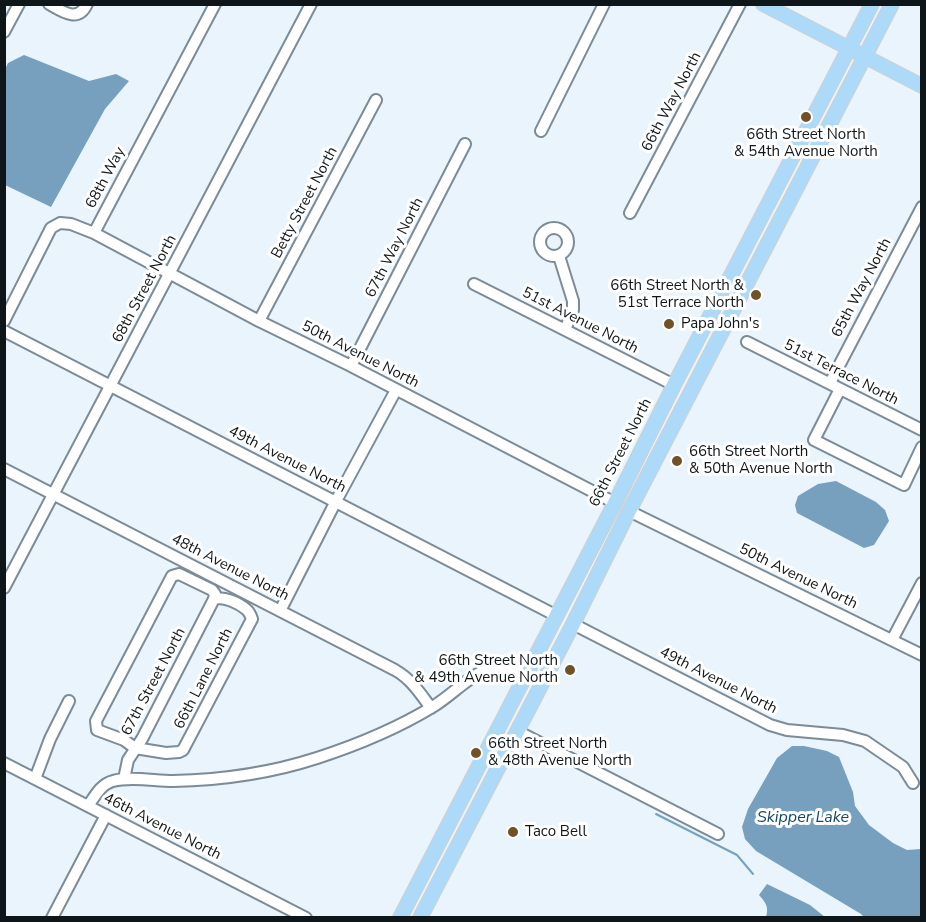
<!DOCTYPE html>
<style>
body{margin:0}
#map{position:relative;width:926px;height:922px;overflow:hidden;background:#e9f4fc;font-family:"Nunito Sans",sans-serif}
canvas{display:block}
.frame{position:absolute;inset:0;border:6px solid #0f161a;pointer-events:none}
</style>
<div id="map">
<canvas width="926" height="922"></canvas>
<div class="frame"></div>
</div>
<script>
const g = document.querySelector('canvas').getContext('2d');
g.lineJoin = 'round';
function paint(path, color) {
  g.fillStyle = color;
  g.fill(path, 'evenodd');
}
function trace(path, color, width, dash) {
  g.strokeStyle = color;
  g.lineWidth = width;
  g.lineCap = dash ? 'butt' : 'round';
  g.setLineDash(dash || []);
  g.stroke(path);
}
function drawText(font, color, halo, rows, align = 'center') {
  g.font = font + ' "Nunito Sans",sans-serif';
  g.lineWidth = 6;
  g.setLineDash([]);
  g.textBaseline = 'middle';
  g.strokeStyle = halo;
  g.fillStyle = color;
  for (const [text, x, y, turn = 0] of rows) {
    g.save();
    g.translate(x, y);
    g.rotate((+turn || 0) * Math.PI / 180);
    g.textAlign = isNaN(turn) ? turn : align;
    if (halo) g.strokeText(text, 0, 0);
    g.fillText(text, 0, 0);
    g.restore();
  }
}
const water = new Path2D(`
 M24,55L89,81L116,74L129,81L105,109L51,207L5,185V69L8,63Z
 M836,481L876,502L885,510L889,521L874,545L864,548L797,513L795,505L798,496L818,484Z
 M792,746H804L827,751L839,757L853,792L855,806L869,825L893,843L907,850L921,849V917H864L861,914L756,851L745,839L742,827L748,809L777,758Z
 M767,884L810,905L825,917H766C769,907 766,903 759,895Z`);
const stream = new Path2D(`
 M656,814L737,855L753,874`);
const minor = new Path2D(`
 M49,4C63,12 78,23 87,4
 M4,32L19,4
 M541,131L604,4
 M630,213L740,4
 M540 242a14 14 0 1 1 28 0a14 14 0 1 1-28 0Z
 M94,233L215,4
 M559,256L573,301V310L565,330
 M474,284L674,385
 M4,321L51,228L60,223L71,224L94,233L259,321L351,366L615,503
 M259,321L376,100
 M4,331L555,615
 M747,342L922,430
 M351,366L465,144
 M830,383L922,207
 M840,389L814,440L904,485L922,447
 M4,469L395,670C411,679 420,693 431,708
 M629,511L922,655
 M179,574L212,590L215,594L214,599C224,596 239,603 247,610C249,612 251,616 252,619L183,750L179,752L166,753L135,748L124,740L97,730L96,721L172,576Z
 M4,588L311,4
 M280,611L336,501L396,390
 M573,624L770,725L787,730L843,735L865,741L903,767L913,783
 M892,640L922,583
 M517,731L718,834
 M4,763L306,918
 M35,779L50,739L69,701
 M124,779L128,760L142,739L214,599
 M88,806C95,796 101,784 113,781C130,776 155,781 173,781C221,780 271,773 317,758C357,745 398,728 434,706C452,695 470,675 490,668C502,664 514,669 525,675
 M52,918L106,815`);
const major = new Path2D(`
 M763,4L922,86
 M400,918L615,503L674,385L872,4
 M420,918L573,624L629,511L892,4`);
const markers = [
 [806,117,6,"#715227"],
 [756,295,6,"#715227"],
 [669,324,6,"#715227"],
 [677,461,6,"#715227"],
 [570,670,6,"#715227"],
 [476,753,6,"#715227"],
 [513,832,6,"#715227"]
];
const streetNames = [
 ["66th Way North",672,102,-62],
 ["68th Way",106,178,-62],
 ["Betty Street North",305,203,-62],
 ["67th Way North",395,248,-63],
 ["65th Way North",862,288,-62],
 ["68th Street North",145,289,-62],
 ["51st Avenue North",580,321,27],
 ["50th Avenue North",360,355,27],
 ["51st Terrace North",841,373,27],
 ["66th Street North",621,453,-63],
 ["49th Avenue North",287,460,27],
 ["48th Avenue North",230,568,27],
 ["50th Avenue North",798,577,26],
 ["66th Lane North",204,679,-63],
 ["49th Avenue North",718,681,27],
 ["67th Street North",154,682,-62],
 ["46th Avenue North",162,827,27]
];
const poiNames = [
 ["66th Street North",806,135,"center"],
 ["& 54th Avenue North",806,152,"center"],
 ["66th Street North &",744,286,"right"],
 ["51st Terrace North",744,303,"right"],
 ["Papa John's",681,324],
 ["66th Street North",689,452],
 ["& 50th Avenue North",689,469],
 ["66th Street North",558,661,"right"],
 ["& 49th Avenue North",558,678,"right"],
 ["66th Street North",488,744],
 ["& 48th Avenue North",488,761],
 ["Taco Bell",525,832]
];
const waterNames = [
 ["Skipper Lake",803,818]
];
paint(water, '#76a0be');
trace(stream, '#76a0be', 2);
trace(minor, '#7b8b98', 14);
trace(major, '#cfd0d1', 16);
trace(minor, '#fff', 10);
trace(major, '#addaf8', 14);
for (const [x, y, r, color] of markers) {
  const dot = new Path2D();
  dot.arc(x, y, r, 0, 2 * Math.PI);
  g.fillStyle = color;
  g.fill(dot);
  trace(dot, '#fff', 2);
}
drawText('15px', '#0f161a', '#fff', streetNames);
drawText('15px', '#0f161a', '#fff', poiNames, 'left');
drawText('italic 16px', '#134766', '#fff', waterNames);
</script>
